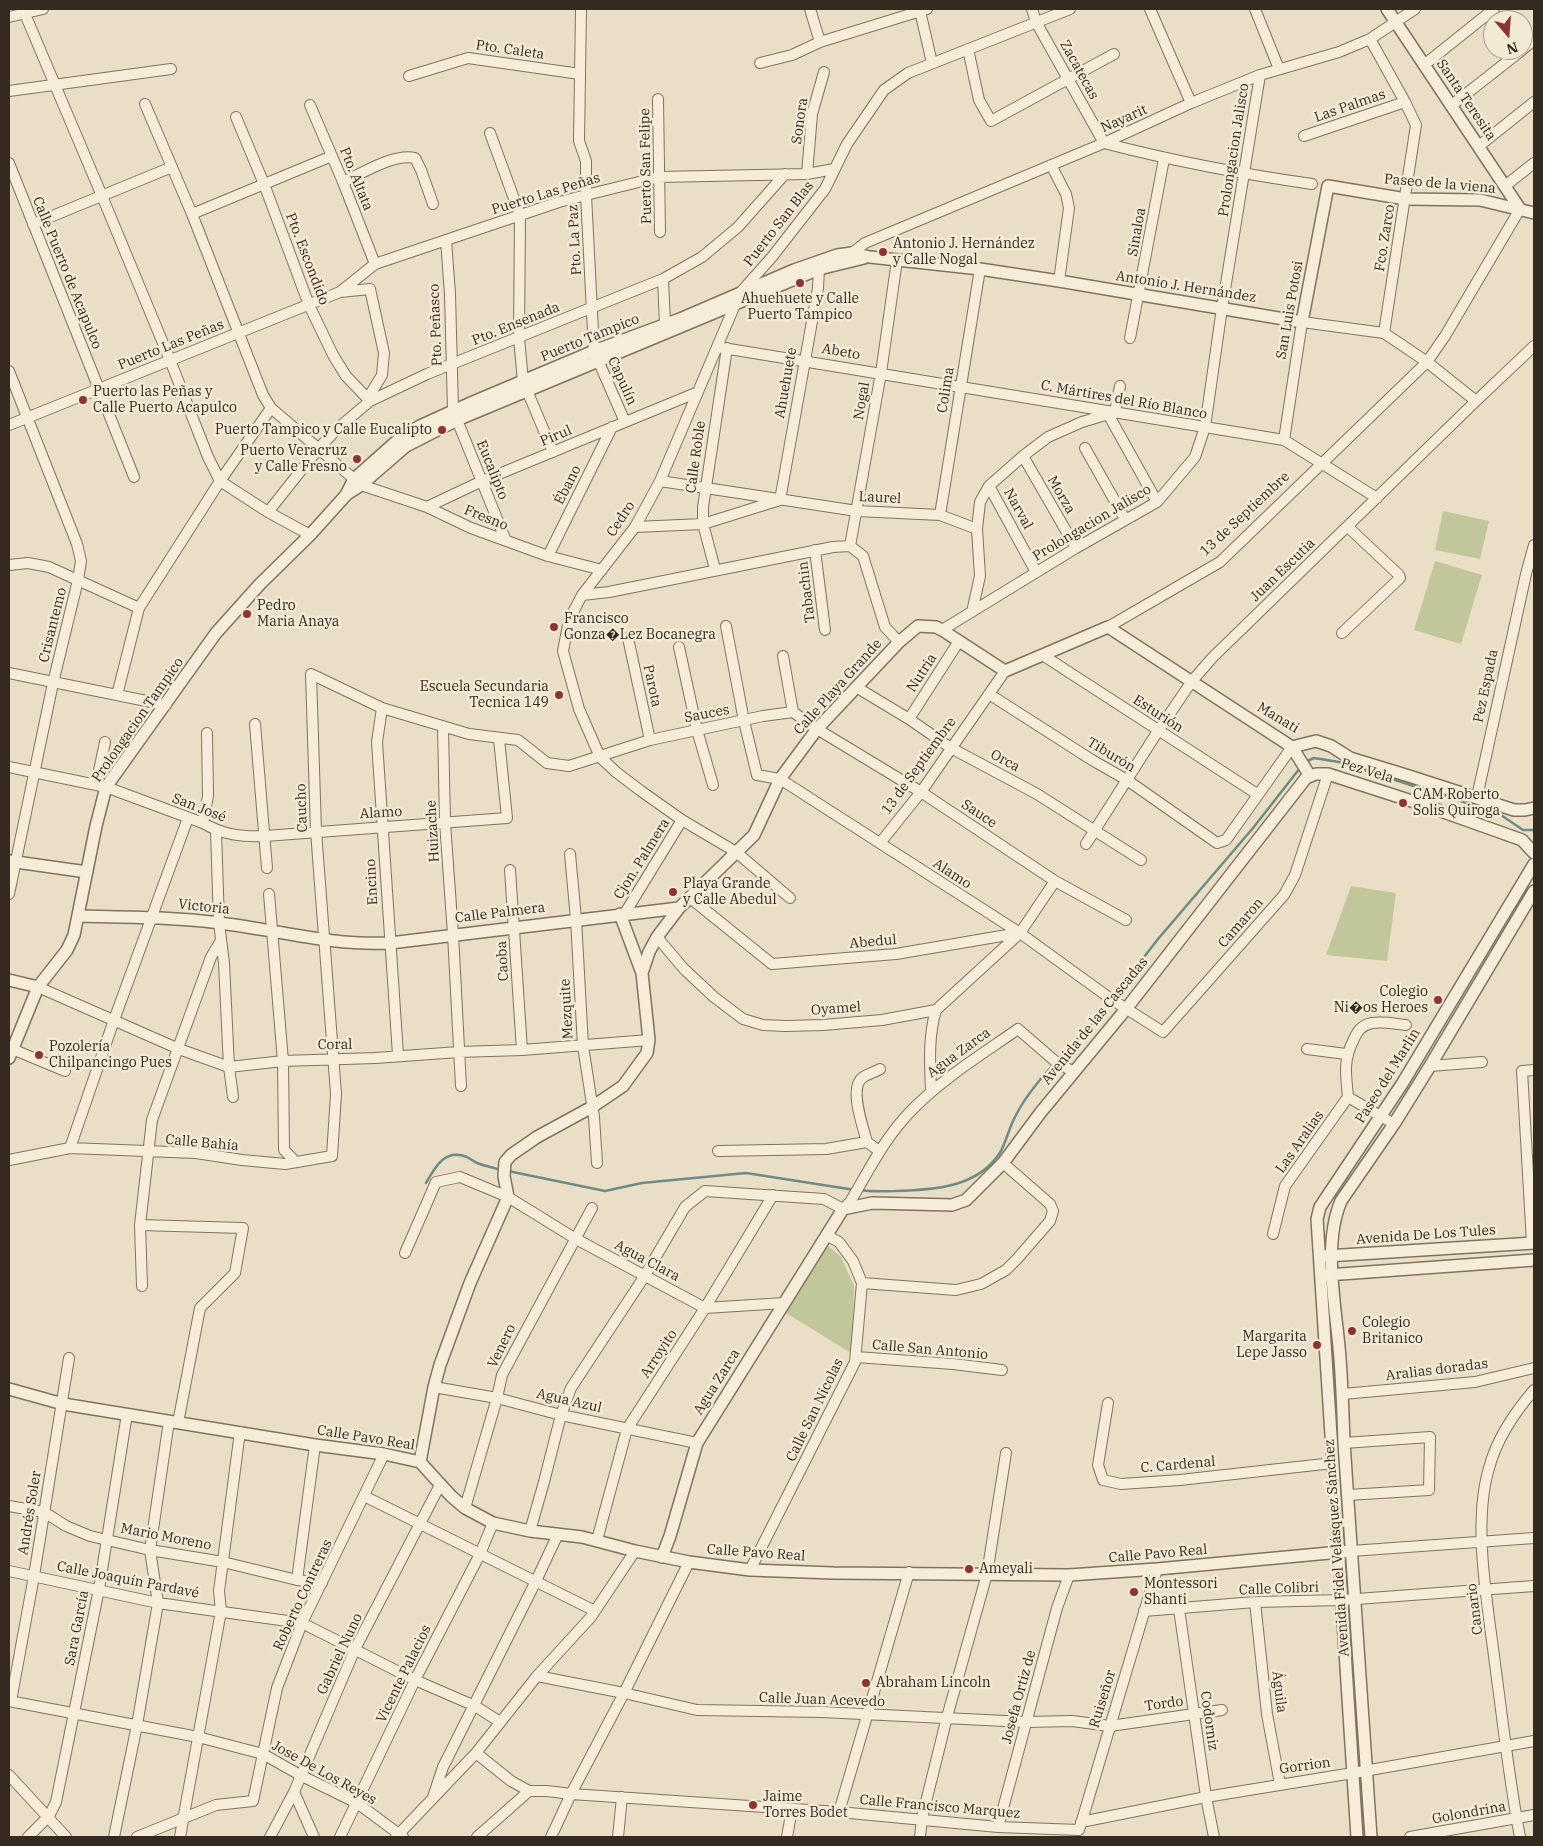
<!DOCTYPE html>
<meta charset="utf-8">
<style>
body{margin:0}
#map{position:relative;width:1543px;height:1846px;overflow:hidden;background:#eadfc6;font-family:"IBM Plex Serif",serif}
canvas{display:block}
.frame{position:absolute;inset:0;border:10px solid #352a20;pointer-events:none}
.north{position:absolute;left:1483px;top:10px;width:50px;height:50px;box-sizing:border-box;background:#f2ead5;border:1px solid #a69d8d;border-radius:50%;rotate:162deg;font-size:14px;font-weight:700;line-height:20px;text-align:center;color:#352a20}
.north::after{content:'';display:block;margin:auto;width:18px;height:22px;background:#8d3334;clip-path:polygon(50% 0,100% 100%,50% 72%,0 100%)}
</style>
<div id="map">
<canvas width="1543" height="1846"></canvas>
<div class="frame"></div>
<div class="north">N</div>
</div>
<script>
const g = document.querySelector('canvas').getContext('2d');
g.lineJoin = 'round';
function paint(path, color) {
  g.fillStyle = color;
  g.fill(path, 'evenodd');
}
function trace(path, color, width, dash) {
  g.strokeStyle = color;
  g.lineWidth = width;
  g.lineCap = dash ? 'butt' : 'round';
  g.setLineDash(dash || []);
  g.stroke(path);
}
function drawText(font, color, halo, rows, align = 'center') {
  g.font = font + ' "IBM Plex Serif",serif';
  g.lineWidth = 5;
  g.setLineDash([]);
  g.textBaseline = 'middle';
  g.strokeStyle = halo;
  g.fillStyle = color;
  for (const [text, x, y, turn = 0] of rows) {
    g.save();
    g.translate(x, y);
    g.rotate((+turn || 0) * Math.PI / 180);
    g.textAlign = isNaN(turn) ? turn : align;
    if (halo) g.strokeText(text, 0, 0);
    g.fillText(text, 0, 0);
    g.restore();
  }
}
const green = new Path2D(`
 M1443,511L1489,521L1480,559L1435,550Z
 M1435,561L1482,575L1461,644L1414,630Z
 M1351,886L1396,893L1387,961L1326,955Z
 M827,1245L841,1257L854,1286L853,1348L851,1353L786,1313Z`);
const stream = new Path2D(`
 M1305,762L1314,758L1339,762L1498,813L1523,830H1534
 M1112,998L1158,939L1253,828L1300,768
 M1058,1059L1099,1017L1109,1002
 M508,1171L605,1191L642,1183L746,1173L855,1190
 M426,1183C435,1167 445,1148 467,1157C471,1159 474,1162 477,1163C484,1166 493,1167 500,1170
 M860,1190C872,1192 883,1191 895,1191C933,1190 979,1188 1001,1151C1006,1141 1009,1129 1014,1119C1024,1098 1039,1080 1054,1064`);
const minor = new Path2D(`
 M581,9L579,141L586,161V195L594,351L625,422
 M810,9L820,42
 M1032,9L1036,22L1104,143C1173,161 1242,174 1312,184
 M1150,9L1191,103
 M1255,9L1279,69
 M920,11L932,63
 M25,14L102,196L170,360L208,457L220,481L268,512L310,535
 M9,17L43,9
 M1370,39L1405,102L1416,125L1384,333
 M968,49L979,100L991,121L1114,54
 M1523,49L1534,40
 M760,63L792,55L820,42L927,9
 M1424,65L1494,9
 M409,76L468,58L580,74
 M9,91L171,69
 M658,99L660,232
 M145,104L192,214L263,395L271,408L361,485L427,507L471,528L548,556L602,570
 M310,105L343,182L375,264
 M1452,105L1522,50
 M236,117L264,184L309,305L333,355L346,376L370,401
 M490,133L520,215L519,338L523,381L553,452
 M1304,136L1405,102
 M1479,146L1534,102
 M9,163L134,477
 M1051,165L1066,194L1069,208L1059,281
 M807,174L812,114L824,72
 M343,182C363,173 394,153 415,158L421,170L433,204
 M1505,186L1534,163
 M192,214L332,156
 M33,224L172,167
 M446,240L450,294L453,410L506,541
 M852,257V253L865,243L1104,143L1191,103L1260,75L1339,52L1370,39L1415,9
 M663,279L665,324
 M340,292L370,289L384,353L382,375L368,398
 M1130,338L1164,159
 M717,347L1284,440L1377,498
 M9,371L77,544L81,561L78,580L53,683L9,894
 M1115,412L1120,386
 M1108,414L1157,502
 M9,425L340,292L375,264L559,202L586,195L659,177L807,174L834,169
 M1284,440L1302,322L1384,333L1427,362L1476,401
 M1085,448L1125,519
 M1023,456L1076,548
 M660,481L857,511L940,515L977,529
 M989,486L1036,572
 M427,507L482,481L698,392
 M268,512L319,448L337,429L370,401L427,374L663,279L702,257L738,227L785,174
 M940,515L980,269
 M635,527L703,524L780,500L818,288L819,269
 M850,546L881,373L897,260
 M815,550L825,630
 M548,556L612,427
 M9,565L28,563L49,567L139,608
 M715,569L703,524V507L727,348
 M582,595L609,592L833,547L850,546L863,556L885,627L899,642
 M972,612L980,576L977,529L980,502L989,486L1023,456L1048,437L1082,422L1112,413
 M726,626L744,721L757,775L780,779L1020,933L1111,999L1163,1032L1284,895L1295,875L1328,774
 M1108,627L1220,562L1427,362L1445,336L1520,209
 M942,630L1076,548L1157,502L1195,457L1205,427L1222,308L1260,75
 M1342,633L1400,578L1399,575L1348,527
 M628,638L650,740
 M679,647L697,730L713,785
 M783,656L793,712
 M1044,656L1257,794
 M9,673L166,705
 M856,687L909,719L951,748L1037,794L1141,860
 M989,694L1092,760L1127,780L1217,843L1226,840L1292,747
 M117,695L139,608L220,481L271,408
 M382,708L377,742L398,1055
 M909,719L959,641
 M255,724L267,868
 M443,726L445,823L453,934L461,1086
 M9,767L106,787L203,823C223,835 242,837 265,836L507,818L499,739
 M96,785L105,742
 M1477,797L1526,574L1534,545
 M203,823L208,796L207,733
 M216,831L219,923L224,963L229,1067L233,1097
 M880,843L921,792L1005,671
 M1086,844L1158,731L1192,681L1213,657L1476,401L1534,346
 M570,854L576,919L583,1046L594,1117L597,1163
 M510,870L522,1050
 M269,894L283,1061L284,1150L296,1162
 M689,897L772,964L896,954L1019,933
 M790,898L736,852L682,820L641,791L616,772L600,757L579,709L563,651L569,620L582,595L635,527L660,481L740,293L772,257L825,189L847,144L884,90L908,73L1070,9
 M625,913L682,820
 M657,937L684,969L714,997L743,1019L763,1025L786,1026L823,1025L882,1020L936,1010L1020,933L1055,881
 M38,987L179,1049L229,1067L283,1061L375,1058L459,1052L522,1050L649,1040
 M12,1049L65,1071
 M1307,1049L1346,1054
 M1430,1066L1482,1062
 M931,1092C930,1064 928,1037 936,1010
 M1348,1097L1394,1124
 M867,1142C863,1127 849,1089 862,1078C867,1074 875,1072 880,1069
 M70,1148L114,1020L188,818
 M718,1151L826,1149L867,1142L879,1151
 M9,1160L70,1148L196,1153L242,1160L285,1164L332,1156L336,1094L316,831L311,674L382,708L469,734L518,740L547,763L569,766L650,740L763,716L793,712L817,729L921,792L1055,881L1126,920
 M140,1225L243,1228L235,1273L200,1308L178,1423
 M1273,1234L1285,1186L1348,1097C1346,1075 1343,1061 1353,1041C1357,1032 1361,1025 1372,1023C1383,1021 1395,1024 1406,1025
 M1532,1243L1522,1071L1534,1070
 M405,1253L436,1182L460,1177L508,1197L576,1239L705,1308L784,1303
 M862,1283L956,1290L981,1284L1006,1270L1017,1259L1050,1221L1053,1211L1050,1204L1003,1163
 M142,1286L140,1225L152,1120L211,957L220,942
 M856,1357L953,1364L1002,1370
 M434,1387L497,1398L561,1415L697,1443
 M1343,1394L1475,1382L1534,1368
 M1108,1403L1098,1465L1103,1480L1121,1484L1180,1480L1333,1463
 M1344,1443L1430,1437L1429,1490L1348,1495
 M364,1496L595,1611
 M9,1506L44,1512L66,1526L90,1536L150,1550L223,1562L297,1580L322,1583
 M465,1508L497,1398L502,1375L592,1208
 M530,1531L544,1482L561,1415L571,1388L644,1277L685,1207L705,1191L824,1199L843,1209L850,1202C868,1172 884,1139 909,1113C940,1080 981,1055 1018,1029L1056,1062L1074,1072
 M597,1540L627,1429L705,1308L773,1195
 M1351,1551L1534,1538
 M750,1570L855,1362L862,1283L853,1261L839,1242L826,1235
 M9,1571L158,1603L302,1623L415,1680L475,1706L500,1722
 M297,1580L315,1445
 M1255,1602L1267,1714L1280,1784
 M1179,1609L1206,1797L1214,1837
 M1144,1611L1255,1602L1343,1600L1534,1586
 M537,1676L624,1693L697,1710L822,1712L1026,1722L1072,1721L1110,1726L1222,1710
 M9,1701L198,1737L263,1754L300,1775L357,1803L403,1837
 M11,1701L34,1576L69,1358
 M476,1753L511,1781L529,1791H547L571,1794L839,1812L998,1827L1079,1830
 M9,1775L66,1837
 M294,1792L314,1837
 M433,1797L443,1767L536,1581L558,1534
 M839,1812L909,1572
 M1081,1822L1206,1797L1353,1773L1534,1741
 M998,1827L1057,1608L1069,1575
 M1080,1827L1157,1569
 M28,1837L49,1816L56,1802L99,1589L127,1414
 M114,1837L137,1725L158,1603L150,1550L169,1421
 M137,1837L216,1805L253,1801L277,1688L302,1623L384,1454
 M180,1837L221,1611L219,1591L240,1432
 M270,1837L294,1792L355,1649L440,1485
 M340,1837L415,1680L480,1554L493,1523
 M396,1837L476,1753L537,1676L591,1617L635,1551
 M477,1837L529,1791
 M551,1837L571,1794L624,1693L689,1562
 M618,1837L622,1797
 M787,1837L792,1809
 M920,1837L922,1818L947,1717L987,1574L1006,1453
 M1410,1837L1534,1815
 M1520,1837C1509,1780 1503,1722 1495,1664C1488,1605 1472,1525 1489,1468C1497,1438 1514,1413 1534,1390`);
const tertiary = new Path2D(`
 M1387,9L1520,209
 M347,494L361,485L406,446L457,420L819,269L864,258
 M1292,747L1316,741L1331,746L1350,758L1409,776L1514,810H1525L1534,808
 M9,861L87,872
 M620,914L642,973
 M79,916C126,917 173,917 220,923C277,930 332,946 390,943L679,908
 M9,980L38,987
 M9,1058L38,987L67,950L74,935L96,826L106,787L216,633L260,584L310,535L346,495L354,479L399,439L420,426L473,402L594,351L680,319L794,270L837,255L852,253L870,257L980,269L1059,281L1302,322L1328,186L1406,199L1480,200L1534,213
 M1326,1256L1534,1243
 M1327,1275L1534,1260
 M9,1389L63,1404L315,1445L384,1454L420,1462L451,1496L465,1508L493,1523L530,1531L582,1537L635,1551L689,1562L750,1570L833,1573L1069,1575L1157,1569L1351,1551
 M420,1462L434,1387L440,1365L470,1283L508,1197L504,1176L505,1162L511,1155L537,1137L592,1107L623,1086L647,1053L649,1040L642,973L649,952L657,937L679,908L754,835L780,779L817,729L899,642L918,626L936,627L942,630L1005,671L1108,627L1292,747L1310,776
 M662,1557L670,1536L697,1443L843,1209L872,1203L952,1205L966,1200L1003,1163L1041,1112L1126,1009L1306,778L1316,774H1328L1424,805L1522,840L1534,853
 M1357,1837L1317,1219L1320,1207L1402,1084L1534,864
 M1371,1837L1344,1443C1343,1411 1342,1379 1339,1347C1335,1303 1323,1243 1341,1201L1394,1124L1430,1066L1534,891`);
const markers = [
 [883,252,5,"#8d3334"],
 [800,283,5,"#8d3334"],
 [83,400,5,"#8d3334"],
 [442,430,5,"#8d3334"],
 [357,459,5,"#8d3334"],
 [247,614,5,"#8d3334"],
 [554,627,5,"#8d3334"],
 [559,695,5,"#8d3334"],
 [1403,803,5,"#8d3334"],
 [673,892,5,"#8d3334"],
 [1438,1000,5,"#8d3334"],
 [39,1055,5,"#8d3334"],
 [1352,1331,5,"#8d3334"],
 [1317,1345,5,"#8d3334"],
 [969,1569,5,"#8d3334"],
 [1134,1592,5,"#8d3334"],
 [866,1683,5,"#8d3334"],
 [753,1805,5,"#8d3334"]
];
const streetNames = [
 ["Pto. Caleta",510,50,8],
 ["Zacatecas",1079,70,61],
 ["Santa Teresita",1466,100,56],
 ["Las Palmas",1350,106,-19],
 ["Nayarit",1124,119,-24],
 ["Sonora",800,121,-82],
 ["Prolongacion Jalisco",1234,150,-81],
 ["Puerto San Felipe",646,166,-91],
 ["Pto. Altata",356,179,68],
 ["Paseo de la viena",1440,184,5],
 ["Puerto Las Peñas",546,194,-17],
 ["Puerto San Blas",779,224,-52],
 ["Sinaloa",1137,232,-80],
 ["Fco. Zarco",1385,238,-81],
 ["Pto. La Paz",575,240,-93],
 ["Pto. Escondido",307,259,69],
 ["Calle Puerto de Acapulco",67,273,68],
 ["Antonio J. Hernández",1186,287,9],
 ["San Luis Potosi",1290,310,-80],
 ["Pto. Ensenada",516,324,-22],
 ["Pto. Peñasco",436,325,-92],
 ["Puerto Tampico",590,338,-22],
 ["Puerto Las Peñas",171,345,-22],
 ["Abeto",841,352,10],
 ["Capulín",622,381,66],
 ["Ahuehuete",786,383,-80],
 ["Colima",946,390,-81],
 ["C. Mártires del Río Blanco",1124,400,10],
 ["Nogal",862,401,-80],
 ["Pirul",556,436,-23],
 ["Calle Roble",696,457,-82],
 ["Eucalipto",492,470,68],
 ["Ébano",568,485,-63],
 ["Morza",1061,495,60],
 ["Laurel",880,498,3],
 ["Narval",1018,509,61],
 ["13 de Septiembre",1245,514,-43],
 ["Fresno",486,518,22],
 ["Cedro",621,519,-57],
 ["Prolongacion Jalisco",1092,523,-31],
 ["Juan Escutia",1283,570,-44],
 ["Tabachin",807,592,-97],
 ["Crisantemo",53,625,-76],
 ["Nutria",922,673,-57],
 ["Parota",652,686,78],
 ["Pez Espada",1486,686,-78],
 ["Calle Playa Grande",838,687,-48],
 ["Sauces",707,714,-11],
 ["Esturión",1158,714,33],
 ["Manati",1278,718,31],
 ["Prolongacion Tampico",138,720,-55],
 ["Tiburón",1111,755,31],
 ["Orca",1005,761,28],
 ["13 de Septiembre",919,766,-54],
 ["Pez Vela",1367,771,17],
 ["San José",199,808,21],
 ["Caucho",302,808,-92],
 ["Alamo",381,813,-3],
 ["Sauce",979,814,34],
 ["Huizache",433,831,-93],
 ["Cjon. Palmera",642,859,-58],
 ["Alamo",952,874,33],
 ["Encino",372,882,-93],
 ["Victoria",204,907,6],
 ["Calle Palmera",500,913,-7],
 ["Camaron",1241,923,-49],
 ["Abedul",873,942,-5],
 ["Caoba",503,961,-93],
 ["Mezquite",567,1009,-93],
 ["Oyamel",836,1009,-4],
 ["Avenida de las Cascadas",1095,1021,-51],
 ["Coral",335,1045,-1],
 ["Agua Zarca",959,1053,-36],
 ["Paseo del Marlin",1388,1076,-58],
 ["Las Aralias",1300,1142,-55],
 ["Calle Bahía",202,1143,5],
 ["Avenida De Los Tules",1426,1235,-4],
 ["Agua Clara",647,1261,28],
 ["Venero",502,1346,-64],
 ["Calle San Antonio",930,1350,5],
 ["Arroyito",659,1354,-57],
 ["Aralias doradas",1437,1370,-7],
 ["Agua Zarca",717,1382,-58],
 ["Agua Azul",569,1401,13],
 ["Calle San Nicolas",815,1410,-64],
 ["Calle Pavo Real",366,1438,9],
 ["C. Cardenal",1178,1465,-5],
 ["Andrés Soler",30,1513,-81],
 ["Mario Moreno",166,1537,11],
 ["Avenida Fidel Velásquez Sánchez",1337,1548,-94],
 ["Calle Pavo Real",756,1553,4],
 ["Calle Pavo Real",1158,1554,-5],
 ["Calle Joaquín Pardavé",128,1580,11],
 ["Calle Colibri",1279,1589,-2],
 ["Roberto Contreras",303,1595,-65],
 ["Canario",1475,1609,-97],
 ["Sara García",77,1628,-79],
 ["Gabriel Nuno",340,1654,-65],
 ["Vicente Palacios",404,1674,-64],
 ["Águila",1279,1692,83],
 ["Josefa Ortiz de",1019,1697,-75],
 ["Ruiseñor",1103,1699,-73],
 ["Calle Juan Acevedo",822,1700,2],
 ["Tordo",1164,1704,-8],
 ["Codorniz",1209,1721,82],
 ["Gorrion",1305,1766,-8],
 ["Jose De Los Reyes",324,1773,29],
 ["Calle Francisco Marquez",940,1807,5],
 ["Golondrina",1469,1813,-10]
];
const poiNames = [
 ["Antonio J. Hernández",893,244],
 ["y Calle Nogal",893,260],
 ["Ahuehuete y Calle",800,299,"center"],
 ["Puerto Tampico",800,315,"center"],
 ["Puerto las Peñas y",93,392],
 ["Calle Puerto Acapulco",93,408],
 ["Puerto Tampico y Calle Eucalipto",432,430,"right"],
 ["Puerto Veracruz",347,451,"right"],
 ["y Calle Fresno",347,467,"right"],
 ["Pedro",257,606],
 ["Maria Anaya",257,622],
 ["Francisco",564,619],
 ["Gonza�Lez Bocanegra",564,635],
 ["Escuela Secundaria",549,687,"right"],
 ["Tecnica 149",549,703,"right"],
 ["CAM Roberto",1413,795],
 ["Solis Quiroga",1413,811],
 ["Playa Grande",683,884],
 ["y Calle Abedul",683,900],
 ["Colegio",1428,992,"right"],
 ["Ni�os Heroes",1428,1008,"right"],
 ["Pozolería",49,1047],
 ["Chilpancingo Pues",49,1063],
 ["Colegio",1362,1323],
 ["Britanico",1362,1339],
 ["Margarita",1307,1337,"right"],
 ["Lepe Jasso",1307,1353,"right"],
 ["Ameyali",979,1569],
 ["Montessori",1144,1584],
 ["Shanti",1144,1600],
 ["Abraham Lincoln",876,1683],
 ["Jaime",763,1797],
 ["Torres Bodet",763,1813]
];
paint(green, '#c2c79b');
trace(stream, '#6f8b84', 2.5);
trace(minor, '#84725e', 12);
trace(tertiary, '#84725e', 14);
trace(minor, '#f5edd9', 10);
trace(tertiary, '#f5edd9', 11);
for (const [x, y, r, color] of markers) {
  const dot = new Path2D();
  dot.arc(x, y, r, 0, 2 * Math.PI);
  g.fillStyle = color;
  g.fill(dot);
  trace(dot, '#f2ead5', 2);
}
drawText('14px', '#352a20', '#f2ead5', streetNames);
drawText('14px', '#352a20', '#f2ead5', poiNames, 'left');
</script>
